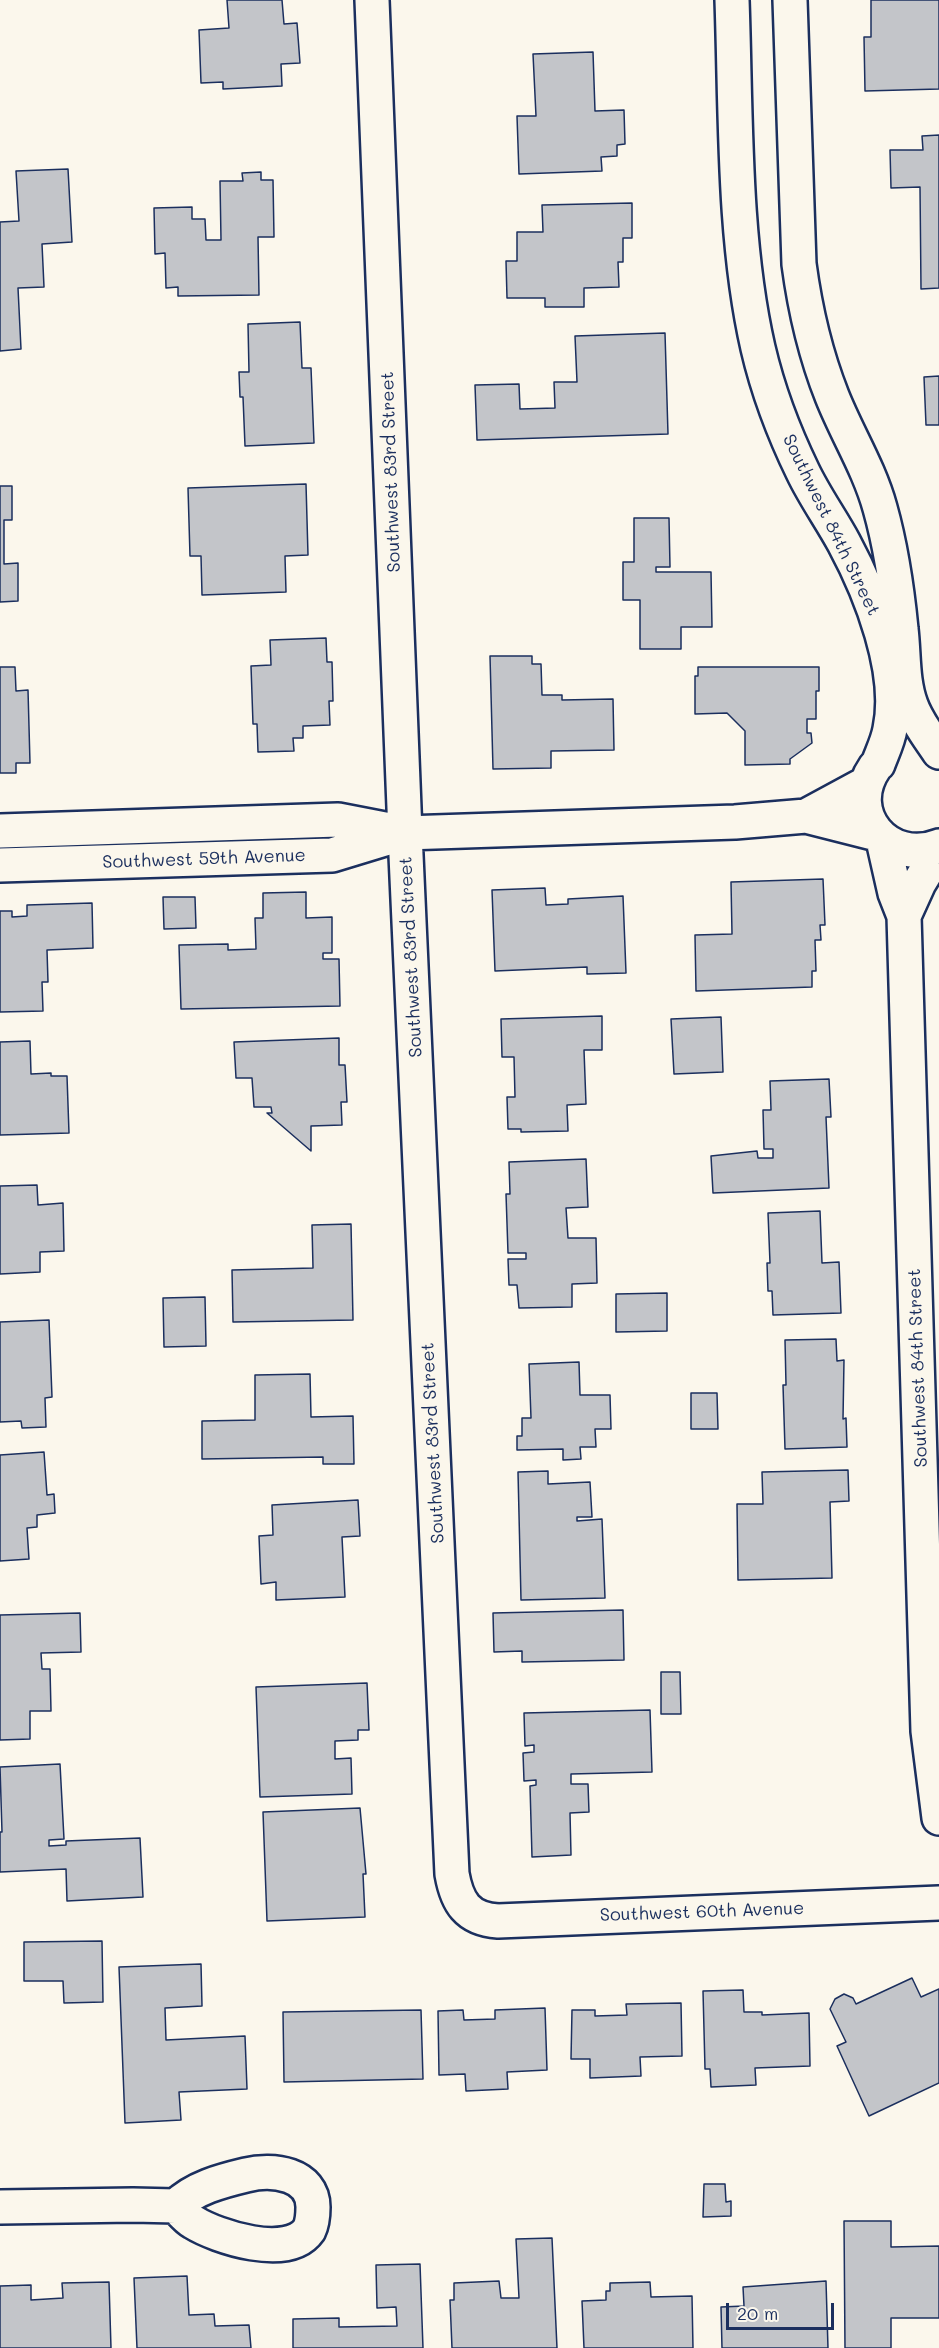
<!DOCTYPE html>
<style>
body{margin:0}
#map{position:relative;width:939px;height:2348px;overflow:hidden;background:#fbf7ec;font-family:Mali,sans-serif}
canvas{display:block}
.scale{position:absolute;left:726px;top:2303px;width:108px;height:27px;box-sizing:border-box;border:3px solid #1b2f5e;border-top:0;padding-left:8px;font-size:18px;line-height:21px;white-space:nowrap;color:#1b2f5e;-webkit-text-stroke:4px #fbf7ec;paint-order:stroke}
</style>
<div id="map">
<canvas width="939" height="2348"></canvas>
<div class="scale">20 m</div>
</div>
<script>
const g = document.querySelector('canvas').getContext('2d');
g.lineJoin = 'round';
function paint(path, color) {
  g.fillStyle = color;
  g.fill(path, 'evenodd');
}
function trace(path, color, width, dash) {
  g.strokeStyle = color;
  g.lineWidth = width;
  g.lineCap = dash ? 'butt' : 'round';
  g.setLineDash(dash || []);
  g.stroke(path);
}
function drawText(font, color, halo, rows, align = 'center') {
  g.font = font + ' Mali,sans-serif';
  g.lineWidth = 4.5;
  g.setLineDash([]);
  g.textBaseline = 'middle';
  g.strokeStyle = halo;
  g.fillStyle = color;
  for (const [text, x, y, turn = 0] of rows) {
    g.save();
    g.translate(x, y);
    g.rotate((+turn || 0) * Math.PI / 180);
    g.textAlign = isNaN(turn) ? turn : align;
    if (halo) g.strokeText(text, 0, 0);
    g.fillText(text, 0, 0);
    g.restore();
  }
}
const building = new Path2D(`
 M227,0H282L284,24L297,23L300,63L281,64L282,86L223,89V82L201,83L199,30L229,28Z
 M871,0H939V89L865,91L864,37H871Z
 M593,52L595,111L624,110L625,144L617,145V156L601,157L602,171L519,174L517,116H536L533,54Z
 M939,135V288L921,289L920,187L891,188L890,150H923L922,136Z
 M68,169L72,242L42,244L44,287L18,288L21,349L0,351V222L19,221L16,171Z
 M261,172V180H273L274,237H258L259,295L178,296V287L166,288L165,253L155,254L154,208L192,207V219H205L206,240H221L220,181H243L242,173Z
 M632,203V238H623V262H618L619,287L584,288V307H545V298H507L506,261H517V232H543L542,205Z
 M300,322L302,368H311L314,443L245,446L243,397H240L239,372H249L248,324Z
 M665,333L668,434L477,440L475,385L519,384L520,409L555,408L554,382H577L575,336Z
 M939,376V425H926L924,377Z
 M306,484L308,555L285,556L286,592L202,595L201,556H190L188,488Z
 M0,486H12V520H4V564L18,563V601L0,602Z
 M634,518H669L670,567H656V572H711L712,627H681V649H640V600H623V562H634Z
 M326,638L327,662H332L333,701H329L330,725L303,726V738H293L294,751L258,752L257,724H253L251,666L271,665L270,640Z
 M490,656H532V664H541L542,695H562V700L613,699L614,750L551,751V768L493,769Z
 M0,667H15L16,691L28,690L30,763H16V773H0Z
 M698,667H819V691H816V719H807V733H811L812,743L790,759V764L745,765V731L727,713L695,714V676H698Z
 M823,879L825,925H820L821,940H815L816,971H812V987L696,991L695,935L732,934L731,882Z
 M545,888L546,905L568,904V899L623,896L626,973L587,974V967L495,971L492,890Z
 M306,892V918L332,917V953H323V959H339L340,1006L181,1009L179,945L228,944V950L256,949L255,918H263V893Z
 M163,897H195L196,928L164,929Z
 M92,903L93,948L47,950L48,982H42L43,1011L0,1012V911H12V917L27,916V905Z
 M602,1016V1050H584L586,1104L567,1105L568,1131L521,1132V1129H508L507,1097H515L514,1057H502L501,1019Z
 M721,1017L723,1072L674,1074L671,1019Z
 M339,1038V1065H345L347,1102H341L342,1125L311,1126V1151L267,1113H272L271,1107H254L252,1078H236L234,1042Z
 M30,1041L31,1074L51,1073V1076H67L69,1133L0,1135V1042Z
 M829,1079L831,1117H826L829,1188L713,1193L711,1156L757,1151L758,1158H773V1149H764L763,1110H771L770,1081Z
 M586,1159L588,1207L566,1208L568,1238H596L597,1283L572,1284V1307L519,1308L517,1285H509L508,1259H526V1253H508L506,1194H510L509,1162Z
 M37,1185L38,1205L63,1203L64,1251L40,1252V1272L0,1274V1186Z
 M820,1211L822,1263L839,1262L841,1313L773,1315L772,1291H768L767,1263H770L768,1213Z
 M351,1224L353,1320L233,1322L232,1270L313,1268L312,1225Z
 M667,1293V1331L616,1332V1294Z
 M205,1297L206,1346L164,1347L163,1298Z
 M49,1320L52,1397L45,1398L46,1427L22,1428L21,1421L0,1422V1322Z
 M836,1339L837,1361L844,1360L843,1419L846,1418L847,1447L785,1449L783,1385H786L785,1340Z
 M579,1362L580,1395H610L611,1429H595L596,1447H580L581,1459L563,1460V1449L517,1450V1436H522V1418H531L529,1364Z
 M310,1374L311,1417L353,1416L354,1464H323V1457L202,1459V1421L255,1420V1375Z
 M691,1393H717L718,1429H691Z
 M44,1452L47,1495L54,1494L55,1513L37,1515V1527L27,1528L29,1559L0,1561V1455Z
 M848,1470L849,1501L830,1502L832,1578L738,1580L737,1504H763L762,1472Z
 M548,1471V1484L590,1482L592,1517H577V1521L602,1519L605,1598L521,1600L518,1472Z
 M358,1500L360,1536L342,1537L345,1597L276,1600V1582L261,1584L259,1536L273,1535L272,1505Z
 M623,1610L624,1660L522,1662V1651L494,1652L493,1613Z
 M80,1613L81,1652L41,1653L42,1669H50L51,1711H30V1739L0,1740V1615Z
 M661,1672H680L681,1714H661Z
 M367,1683L369,1730H358V1740L335,1741V1759L351,1758L352,1794L260,1797L256,1687Z
 M650,1710L652,1772L571,1774V1784H588L589,1812L570,1813L571,1855L532,1857L530,1786L536,1785V1780L524,1781L523,1753L534,1752V1745L525,1746L524,1713Z
 M60,1764L64,1839L49,1840V1846L66,1845V1841L140,1838L143,1897L67,1901L66,1869L0,1872V1832H2L0,1767Z
 M360,1808L366,1874H363L365,1917L267,1921L263,1812Z
 M102,1941L103,2002L64,2003L63,1981H24V1942Z
 M201,1964L202,2006L165,2008L166,2040L245,2036L247,2089L179,2092L181,2120L125,2123L119,1967Z
 M912,1978L921,1997L939,1989V2083L869,2116L837,2046L846,2042L830,2009L835,1999L844,1994L853,1998L856,2004Z
 M743,1990L744,2012H762V2015L809,2013L810,2066L755,2068L756,2085L711,2087L710,2069H705L703,1991Z
 M681,2003L682,2056L640,2057L641,2076L590,2078V2059H571L572,2010H595V2016L627,2015L626,2004Z
 M545,2008L547,2070L507,2072L508,2089L466,2091L465,2074L439,2075L438,2011L463,2010L464,2020L495,2019V2010Z
 M421,2010L423,2079L284,2082L283,2012Z
 M704,2184H725L726,2202L731,2201V2216L703,2217Z
 M844,2221H891V2247L939,2246V2318H891V2348H845Z
 M552,2238L557,2348H452L450,2300H454V2283L499,2281L501,2298H519L516,2239Z
 M420,2264L423,2348H293V2319L339,2318V2327L397,2326L396,2307L377,2308L376,2265Z
 M187,2276L189,2315L214,2314L215,2326L249,2325L251,2348H137L134,2278Z
 M826,2281L828,2348H722L721,2307L744,2306L743,2287Z
 M109,2282L111,2348H0V2286L31,2285V2300L63,2298L62,2283Z
 M650,2282L651,2297L692,2296L693,2348H584L582,2301L606,2300V2291H610V2283Z`);
const minor = new Path2D(`
 M372,0L405,833L452,1874C457,1902 467,1919 498,1921L939,1903
 M732,0C736,112 733,239 758,348C768,391 784,433 803,472C815,497 831,519 844,543C871,593 902,672 890,729C888,741 882,753 878,764
 M790,0L799,264C805,309 815,353 832,396C847,434 869,468 880,508C891,547 897,588 901,629C904,654 902,681 911,705C917,722 929,737 939,752
 M875,767C843,813 888,866 939,846
 M806,816L877,834
 M0,831L338,820L405,833L735,822L806,816L867,783
 M883,840L895,893L904,916L928,1731L939,1818
 M0,865L332,855L401,834
 M904,916L919,883L939,850
 M0,2207L133,2205L176,2206C181,2211 186,2218 193,2222C217,2237 288,2260 309,2230C312,2224 313,2214 313,2207C313,2174 273,2168 246,2175C221,2181 194,2188 176,2206`);
const streetNames = [
 ["Southwest 83rd Street",391,472,-92],
 ["Southwest 84th Street",831,525,64],
 ["Southwest 59th Avenue",204,859,-2],
 ["Southwest 83rd Street",411,957,-93],
 ["Southwest 84th Street",918,1368,-92],
 ["Southwest 83rd Street",433,1443,-93],
 ["Southwest 60th Avenue",702,1912,-2]
];
paint(building, '#c3c5c9');
trace(building, '#1b2f5e', 1.5);
trace(minor, '#1b2f5e', 38);
trace(minor, '#fbf7ec', 33);
drawText('18px', '#1b2f5e', '#fbf7ec', streetNames);
</script>
